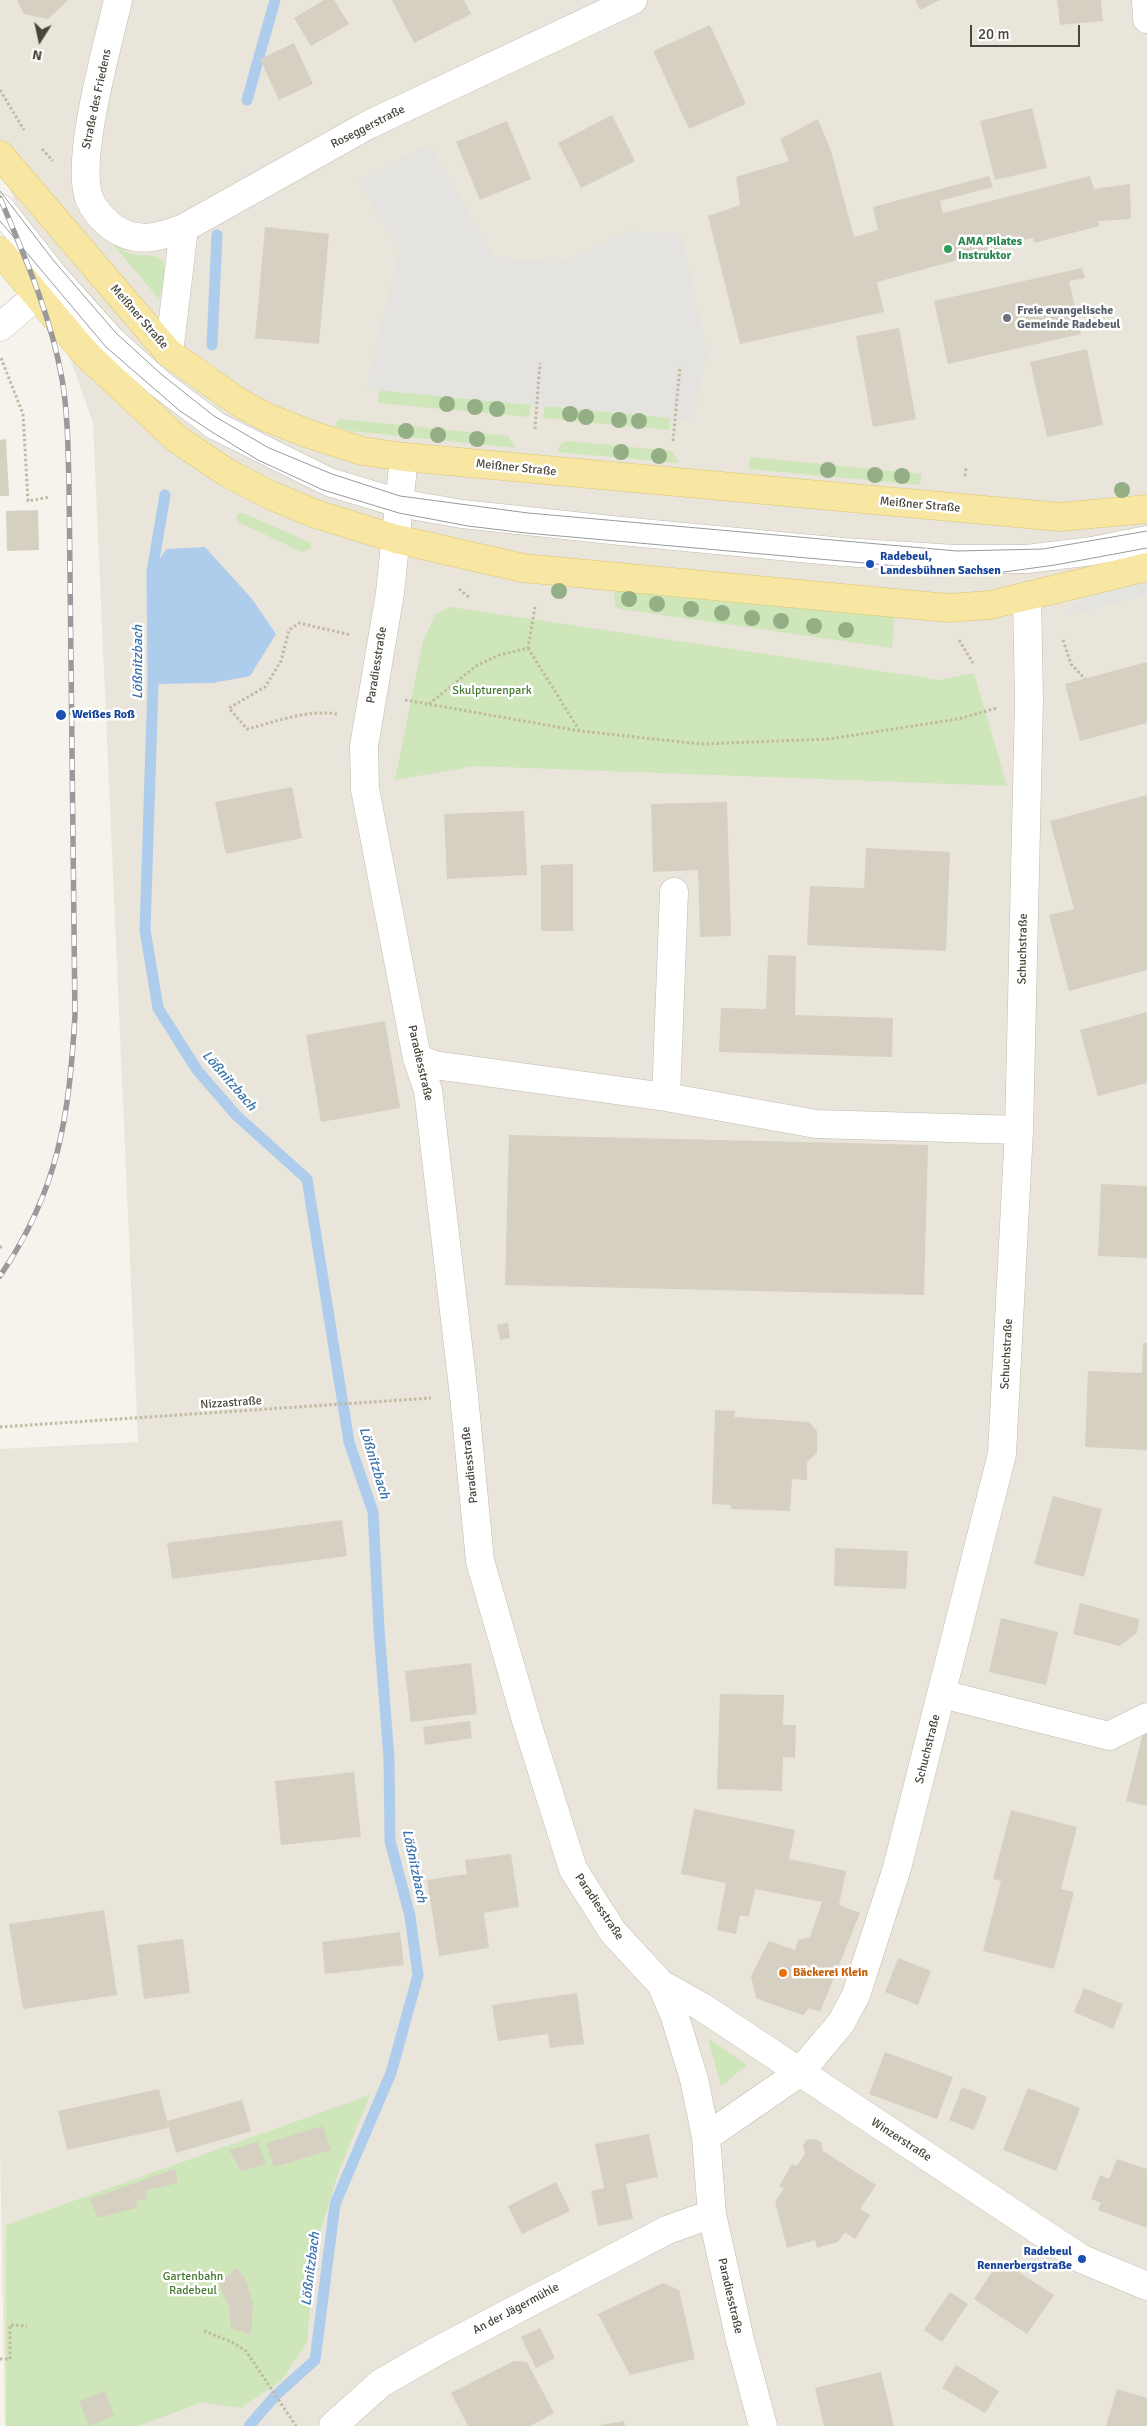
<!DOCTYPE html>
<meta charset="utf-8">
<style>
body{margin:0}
#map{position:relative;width:1147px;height:2426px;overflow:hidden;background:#f5f3ec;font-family:Signika,sans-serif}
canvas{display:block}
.north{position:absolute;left:15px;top:15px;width:50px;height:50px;-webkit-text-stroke:4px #fff;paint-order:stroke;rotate:190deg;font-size:14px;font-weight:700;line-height:20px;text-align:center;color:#49453a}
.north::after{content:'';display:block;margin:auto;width:18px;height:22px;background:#49453a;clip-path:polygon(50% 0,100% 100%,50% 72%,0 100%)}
.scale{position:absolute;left:970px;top:25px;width:110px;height:22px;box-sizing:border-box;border:2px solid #49453a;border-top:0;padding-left:6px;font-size:15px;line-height:18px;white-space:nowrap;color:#49453a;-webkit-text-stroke:4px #fff;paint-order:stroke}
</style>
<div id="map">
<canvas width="1147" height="2426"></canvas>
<div class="north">N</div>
<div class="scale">20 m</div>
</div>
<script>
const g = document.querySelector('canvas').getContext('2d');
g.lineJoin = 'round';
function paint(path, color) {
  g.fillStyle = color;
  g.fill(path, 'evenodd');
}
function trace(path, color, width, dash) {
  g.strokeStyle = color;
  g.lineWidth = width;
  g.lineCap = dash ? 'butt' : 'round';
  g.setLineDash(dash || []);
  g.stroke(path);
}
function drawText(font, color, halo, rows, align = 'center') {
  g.font = font + ' Signika,sans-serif';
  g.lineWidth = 5;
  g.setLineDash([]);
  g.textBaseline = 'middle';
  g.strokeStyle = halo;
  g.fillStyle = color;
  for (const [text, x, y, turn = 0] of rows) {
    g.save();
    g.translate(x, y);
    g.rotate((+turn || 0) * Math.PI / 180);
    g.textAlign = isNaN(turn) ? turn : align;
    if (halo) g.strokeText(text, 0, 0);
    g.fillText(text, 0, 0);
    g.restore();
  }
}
const residential = new Path2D(`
 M0,0H1147V2426H5L0,2142V1449L138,1442L93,423L0,160Z`);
const green = new Path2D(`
 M111,242C118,246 125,252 132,254C144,257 152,253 163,260L166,274L159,299Z
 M379,390L531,405L529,417L378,403Z
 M672,397L669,430L543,418L544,406L663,417Z
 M340,419L508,436L516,448L351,431L334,426Z
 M567,441L672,451L679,463L557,452L562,443Z
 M750,457L922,474L920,485L749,469Z
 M243,513L311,543V548L302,552L238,522L236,518L238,514Z
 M614,590L894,616L892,648L620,609L615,606Z
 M450,607L940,680L974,673L1007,786L475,766L395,780L423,641L436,614Z
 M708,2038L747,2065L721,2086Z
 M370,2095L339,2171L315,2248L307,2342L281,2381L240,2408L203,2402L138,2426H6V2225Z`);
const parking = new Path2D(`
 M429,144L494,257L559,263L628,231L681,234L707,353L693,420L366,389L400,248L357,181Z
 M1147,580V595L1067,616L1066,610L1102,589Z`);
const water = new Path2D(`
 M205,547L252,599L276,634L250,676L213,683L153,684L152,572L166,549Z`);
const stream = new Path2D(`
 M247,100L275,0
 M212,345L217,235
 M165,495L152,572L153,684L145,930L158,1008L197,1070L236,1115L307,1179L349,1442L373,1512L379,1629L389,1758L390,1841L410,1916L418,1975L391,2073L335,2204L315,2360L275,2396L249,2426`);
const building = new Path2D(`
 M17,0H68L48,19L24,14Z
 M324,0H334L349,24L311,46L294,18Z
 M392,0H464L471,14L414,43Z
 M915,0H940L920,10Z
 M1057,0H1101L1103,21L1060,25Z
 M710,25L746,104L689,129L653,51Z
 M294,43L313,84L279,100L260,59Z
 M1032,108L1047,168L995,180L980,121Z
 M612,115L635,161L581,188L558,143Z
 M818,119L831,151L854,237L878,230L873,207L989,176L993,187L940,201L943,213L1090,176L1094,189L1130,184L1131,219L1098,221L1099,226L1034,243L1033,238L1019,241L1020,243L877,282L884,312L740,344L708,216L740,205L736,177L789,161L780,139Z
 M507,121L531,179L480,200L456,142Z
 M265,227L329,234L319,344L255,338Z
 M1082,268L1085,278L1069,281L1081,334L948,364L934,301Z
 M899,328L916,419L873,427L856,336Z
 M1087,349L1103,425L1047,437L1030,362Z
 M6,439L9,496H0V440Z
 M38,510L39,550L7,551L6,511Z
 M1147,662V723L1080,741L1065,684Z
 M292,787L302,838L226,854L215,802Z
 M1147,795V970L1069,991L1049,915L1074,909L1050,821Z
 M727,802L731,936L700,937L698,870L653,872L651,804Z
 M524,811L527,875L447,879L444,814Z
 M866,848L950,852L946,951L807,945L810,886L864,888Z
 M573,864V931H541V865Z
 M768,955L796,956L795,1015L893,1018L892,1057L719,1052L721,1008L766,1009Z
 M1147,1012V1083L1098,1096L1080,1030Z
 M385,1021L400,1108L321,1122L306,1035Z
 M509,1135L928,1145L924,1295L505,1285Z
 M1101,1184L1147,1186V1258L1098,1256Z
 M508,1323L510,1338L500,1340L497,1325Z
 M1143,1343H1147V1450L1085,1447L1088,1371L1142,1373Z
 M715,1410L735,1411L734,1417L809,1422L817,1431V1453L807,1462V1480L792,1479L790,1511L731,1509V1505L712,1504Z
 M1053,1496L1102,1509L1084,1577L1034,1564Z
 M342,1520L347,1556L172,1579L167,1543Z
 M835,1548L908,1551L906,1589L834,1586Z
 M1080,1603L1139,1619L1137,1633L1120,1646L1073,1634Z
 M1001,1618L1058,1632L1046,1685L989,1672Z
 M471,1663L477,1714L411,1722L405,1671Z
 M720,1694L784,1695L783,1725H796L795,1758L783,1757L782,1791L717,1789Z
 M470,1721L472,1738L425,1745L423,1727Z
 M1143,1733L1147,1734V1806L1126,1801Z
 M354,1772L361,1837L281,1845L275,1781Z
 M694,1809L795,1830L789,1859L846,1871L839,1905L860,1913L820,2012L809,2008L803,2015L763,2001L756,1998L751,1976L769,1941L795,1950L798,1940L810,1937L822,1902L755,1889L749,1917L740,1915L736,1934L717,1930L726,1883L681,1874Z
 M1011,1810L1077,1827L1061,1889L1074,1892L1054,1969L983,1951L1001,1881L993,1879Z
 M511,1854L519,1907L484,1913L489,1948L439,1956L427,1880L467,1874L465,1860Z
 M104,1910L117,1995L23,2009L9,1924Z
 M400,1932L404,1965L325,1974L322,1942Z
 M183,1939L190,1993L144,1999L137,1945Z
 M898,1958L931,1971L918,2005L885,1992Z
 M1084,1988L1123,2004L1113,2029L1074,2012Z
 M577,1993L584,2044L550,2048L548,2034L498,2041L492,2005Z
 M885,2052L953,2077L937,2119L869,2094Z
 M962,2087L987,2097L974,2130L949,2120Z
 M1028,2088L1080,2108L1056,2171L1003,2150Z
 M159,2089L167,2121L242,2100L251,2131L176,2153L167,2121L168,2128L67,2150L58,2111Z
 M323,2126L331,2150L274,2167L266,2143Z
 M649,2134L658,2177L626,2184L633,2219L598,2226L591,2191L604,2188L595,2144Z
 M815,2139L821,2142L823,2151L876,2185L860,2209L870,2215L855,2239L845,2232L838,2242L817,2248L815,2240L787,2248L775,2202L784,2188L779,2186L792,2164L797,2166L805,2154L803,2146L806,2140Z
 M258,2142L266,2164L241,2171L229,2150Z
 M1117,2159L1147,2169V2228L1098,2210L1101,2203L1091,2199L1100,2175L1109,2179Z
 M175,2169L178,2183L145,2191L147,2199L136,2201L137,2208L97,2218L90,2199Z
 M556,2182L570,2211L522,2234L508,2206Z
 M1000,2260L1054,2295L1027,2334L974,2299Z
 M237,2268L246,2280L253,2305L251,2335L231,2328L229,2306L219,2284Z
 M663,2283L679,2290L695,2359L630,2375L598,2314Z
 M950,2292L968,2304L942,2342L924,2330Z
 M540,2328L555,2358L536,2368L521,2337Z
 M514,2361L527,2362L554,2413L530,2426H468L451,2393Z
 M956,2365L999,2391L985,2413L942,2388Z
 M881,2372L894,2426H824L815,2388Z
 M1117,2389L1147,2398V2426H1106Z
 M105,2391L114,2416L89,2426L79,2401Z
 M624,2421L625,2426H600V2425Z`);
const path = new Path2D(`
 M0,90L24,130
 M42,149L53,161
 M1,358L23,414L28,501L50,497
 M535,429L540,363
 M673,441L680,366
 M965,476L966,468
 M459,589L470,598
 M959,640L973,663
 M1063,640L1071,664L1085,679
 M528,648L579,730
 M405,700L580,731L701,744L829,739L958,719L997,708
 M429,704L476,666L499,655L528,648L535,607
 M337,714C308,709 275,722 247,729L229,708L265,687L281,661L289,630L299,623L351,635
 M0,1247H2
 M0,1427L431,1398
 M204,2331L232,2342L246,2351L296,2426
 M0,2359H10V2325L27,2326`);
const minor = new Path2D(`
 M118,0C108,45 75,158 89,198C94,210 102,219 112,227C136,244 158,238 184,228L368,125L633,0
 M1146,0L1147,19
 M0,208L53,275L113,342L160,384L216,426L329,482L399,503L462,514L621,531L843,552L955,559H1027L1092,551L1147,540
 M0,327L38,295
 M169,353L184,228
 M404,457L390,593L364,746L365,789L417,1058L428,1090L464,1396L480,1561L526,1720L573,1869L613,1932L661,1984L674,2014L694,2079L706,2137L712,2214L740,2340L763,2426
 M417,1058L434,1065L666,1097L816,1124L1019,1130
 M666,1097L674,892
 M942,1694L1109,1736L1147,1717
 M661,1984L702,2007L1082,2259L1147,2286
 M706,2137L799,2073L841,2023L856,1995L897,1868L1002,1454L1019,1130L1029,700L1027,596
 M333,2426L381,2383L437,2351L667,2230L712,2214`);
const major = new Path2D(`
 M0,155L169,353L240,403L266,417L309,434L362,451L404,457L1060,517L1147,509
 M0,251L86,354L177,439L226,472L270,495L316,514L396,539L523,568L948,608L990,605L1147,567`);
const tram = new Path2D(`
 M0,191L54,261L116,333L161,374L214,416L269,448L332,474L400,496L528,513L957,551L1043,549L1147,531
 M0,221L106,347L180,411L212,432L258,460L323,490L399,513L468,526L526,533L954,571L1004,572L1055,565L1147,548`);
const rail = new Path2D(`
 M0,198C25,257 51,316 62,379C68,414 68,450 69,485L75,1015C69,1116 59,1190 0,1276`);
const trees = [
 [447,404],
 [475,407],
 [497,409],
 [570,414],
 [586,417],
 [619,420],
 [639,421],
 [406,431],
 [438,435],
 [477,439],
 [621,452],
 [659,456],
 [828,470],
 [875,475],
 [902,476],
 [1122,490],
 [559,591],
 [629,599],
 [657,604],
 [691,609],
 [722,613],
 [752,618],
 [781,621],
 [814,626],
 [846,630]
];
const markers = [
 [948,249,5,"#2e9e5b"],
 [1007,318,5,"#6b7280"],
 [870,564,5,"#1a4fb4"],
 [61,715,6,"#1a4fb4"],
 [783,1973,5,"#e8710a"],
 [1082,2259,5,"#1a4fb4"]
];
const streetNames = [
 ["Straße des Friedens",97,99,-78],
 ["Roseggerstraße",368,127,-27],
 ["Meißner Straße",139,317,49],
 ["Meißner Straße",516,468,6],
 ["Meißner Straße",920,505,5],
 ["Paradiesstraße",377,665,-81],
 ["Schuchstraße",1023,949,-89],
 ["Paradiesstraße",420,1063,77],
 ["Schuchstraße",1007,1354,-87],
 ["Nizzastraße",231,1403,-4],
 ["Paradiesstraße",470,1465,-96],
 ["Schuchstraße",928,1749,-76],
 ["Paradiesstraße",599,1907,56],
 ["Winzerstraße",901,2140,33],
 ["Paradiesstraße",730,2296,77],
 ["An der Jägermühle",516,2309,-28]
];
const leisureNames = [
 ["AMA Pilates",958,242],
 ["Instruktor",958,256]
];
const worshipNames = [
 ["Freie evangelische",1017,311],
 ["Gemeinde Radebeul",1017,325]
];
const transitNames = [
 ["Radebeul,",880,557],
 ["Landesbühnen Sachsen",880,571],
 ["Weißes Roß",72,715],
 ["Radebeul",1072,2252,"right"],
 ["Rennerbergstraße",1072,2266,"right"]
];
const parkNames = [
 ["Skulpturenpark",492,691],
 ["Gartenbahn",193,2277],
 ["Radebeul",193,2291]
];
const foodNames = [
 ["Bäckerei Klein",793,1973]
];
const waterNames = [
 ["Lößnitzbach",138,662,-90],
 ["Lößnitzbach",229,1081,49],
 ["Lößnitzbach",374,1463,73],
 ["Lößnitzbach",414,1866,78],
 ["Lößnitzbach",311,2269,-83]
];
paint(residential, '#e9e5db');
paint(green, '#cee6b9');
paint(parking, '#e4e3e0');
paint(water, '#aecdec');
trace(stream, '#aecdec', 11);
paint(building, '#d6d0c2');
trace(minor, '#c0bcaf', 29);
trace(major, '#dcc673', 29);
trace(path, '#c1b9a2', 3, [2.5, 2.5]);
trace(minor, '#fff', 28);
trace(major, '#f7e7a3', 28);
trace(tram, '#9a9a9a', 1);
trace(rail, '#9a9a9a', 5.5);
trace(rail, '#fff', 4, [11]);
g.fillStyle = '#94af85';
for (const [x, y] of trees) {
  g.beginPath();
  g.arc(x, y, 8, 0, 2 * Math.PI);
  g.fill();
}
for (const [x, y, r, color] of markers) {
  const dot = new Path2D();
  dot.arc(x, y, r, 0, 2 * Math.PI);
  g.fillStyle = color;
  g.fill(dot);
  trace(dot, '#fff', 2);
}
drawText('12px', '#49453a', '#fff', streetNames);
drawText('bold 12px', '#27864d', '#fff', leisureNames, 'left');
drawText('bold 12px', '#5b616d', '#fff', worshipNames, 'left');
drawText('bold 12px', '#164399', '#fff', transitNames, 'left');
drawText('12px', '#457831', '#fff', parkNames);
drawText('bold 12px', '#c56008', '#fff', foodNames, 'left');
drawText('italic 14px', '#3a73af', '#fff', waterNames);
</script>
